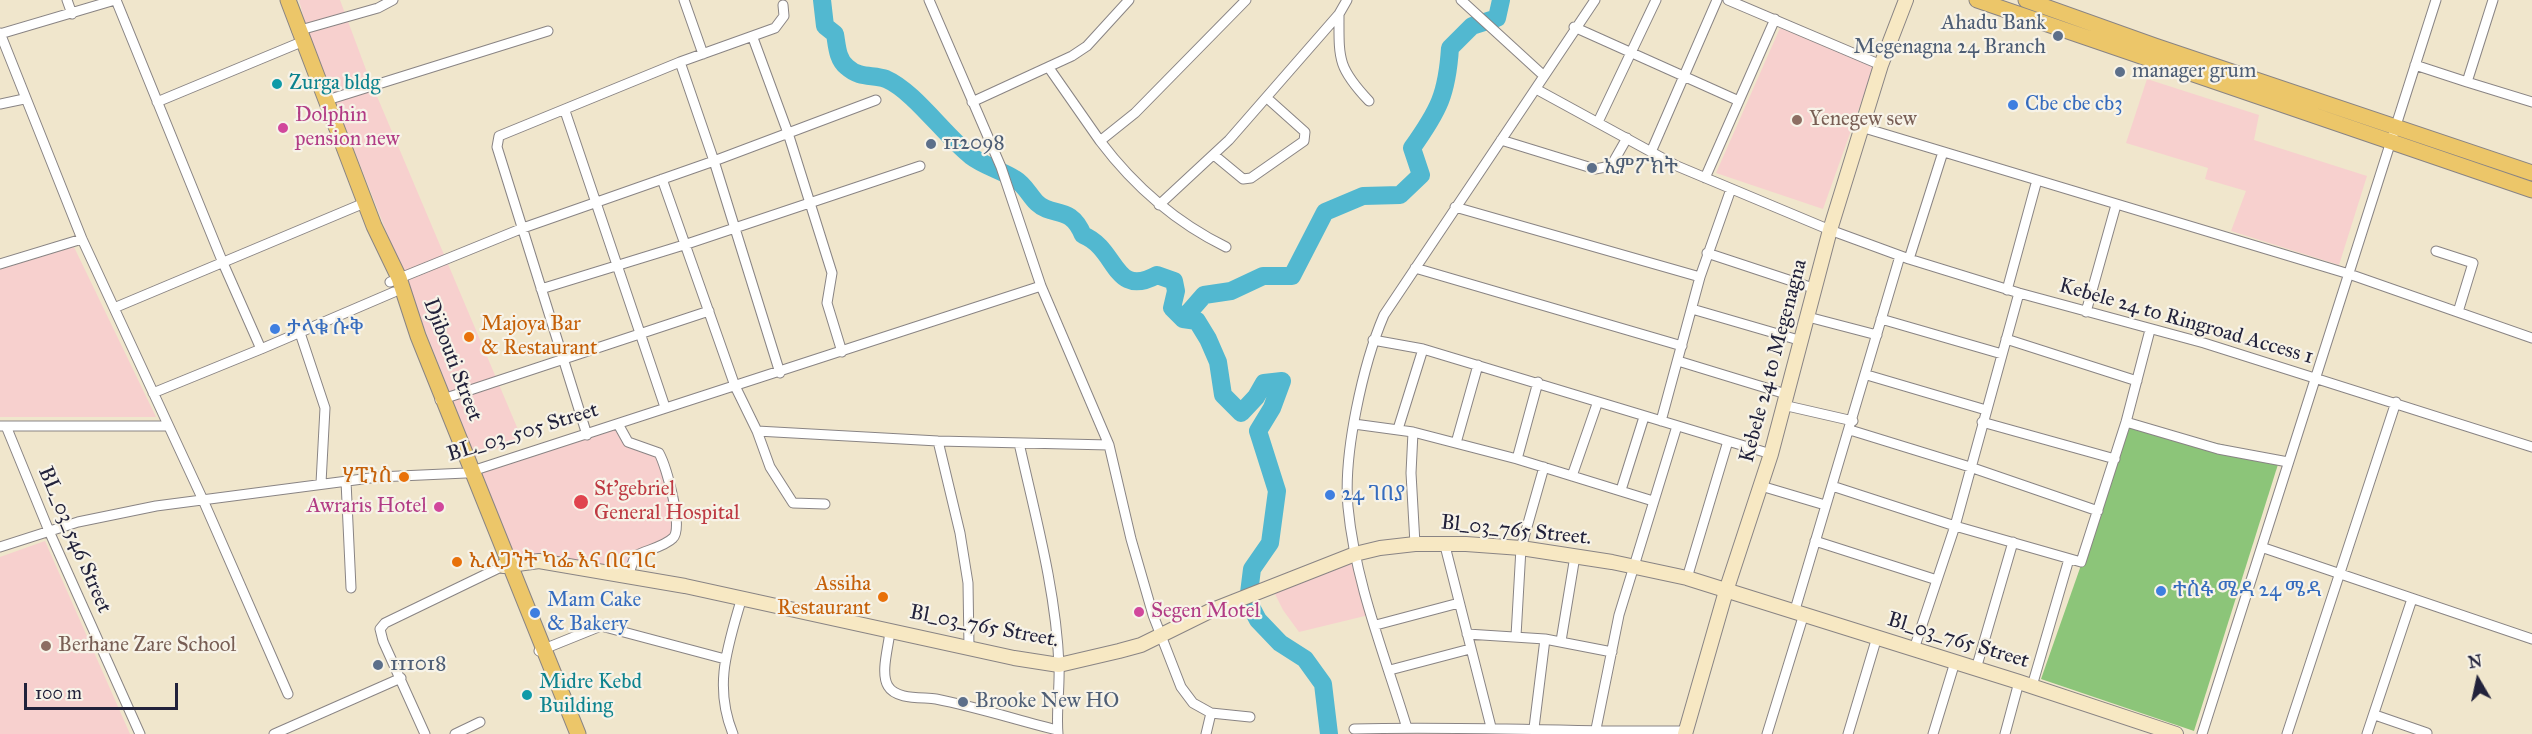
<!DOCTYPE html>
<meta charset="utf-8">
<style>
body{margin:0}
#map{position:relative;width:2532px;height:734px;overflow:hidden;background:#f0e6cc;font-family:"IM FELL Great Primer",serif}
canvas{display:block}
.north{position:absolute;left:2448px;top:650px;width:60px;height:60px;-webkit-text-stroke:4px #f7f3e8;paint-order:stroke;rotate:351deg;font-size:16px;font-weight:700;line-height:24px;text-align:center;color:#22223b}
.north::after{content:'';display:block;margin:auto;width:21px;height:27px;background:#22223b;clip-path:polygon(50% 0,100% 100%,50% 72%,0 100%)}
.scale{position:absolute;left:24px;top:683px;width:154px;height:27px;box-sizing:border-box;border:3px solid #22223b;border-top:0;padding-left:8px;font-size:18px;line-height:21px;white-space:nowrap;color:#22223b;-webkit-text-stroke:4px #f7f3e8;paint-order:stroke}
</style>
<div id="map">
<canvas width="2532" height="734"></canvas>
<div class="north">N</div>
<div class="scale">100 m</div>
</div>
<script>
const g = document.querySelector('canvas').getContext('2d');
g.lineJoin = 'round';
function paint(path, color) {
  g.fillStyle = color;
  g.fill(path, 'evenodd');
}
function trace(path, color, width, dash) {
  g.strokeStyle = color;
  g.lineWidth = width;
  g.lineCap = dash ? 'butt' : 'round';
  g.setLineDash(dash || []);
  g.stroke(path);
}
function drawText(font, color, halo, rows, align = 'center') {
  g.font = font + ' "IM FELL Great Primer","Noto Serif Ethiopic",serif';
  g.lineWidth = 4.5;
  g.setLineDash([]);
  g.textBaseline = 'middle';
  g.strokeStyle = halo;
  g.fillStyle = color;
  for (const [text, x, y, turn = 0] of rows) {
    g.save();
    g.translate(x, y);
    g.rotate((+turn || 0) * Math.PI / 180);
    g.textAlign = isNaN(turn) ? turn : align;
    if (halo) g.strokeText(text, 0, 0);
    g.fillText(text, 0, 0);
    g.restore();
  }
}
const built = new Path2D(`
 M299,0H340L368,75L522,439L475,457L307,30Z
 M1780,28L1874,66L1823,209L1716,173Z
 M2147,79L2259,115L2254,140L2367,176L2339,265L2231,231L2246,191L2205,179L2208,168L2126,143Z
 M74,247L156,417H0V269Z
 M616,429L658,455L667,487L674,526L669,536L633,553L625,570L510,554L481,471Z
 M45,541L130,734H0V557Z
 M1350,559L1369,615L1299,632L1283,610L1273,590Z`);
const green = new Path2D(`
 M2131,423L2280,458L2194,731L2041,679Z`);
const river = new Path2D(`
 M822,0L825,26L835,34C837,45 837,59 847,67C860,79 873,74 886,79C914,91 945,136 971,156C984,166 1001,170 1015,179C1025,185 1029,195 1037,203C1053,218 1070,204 1083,235C1118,249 1113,299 1157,275L1174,281L1176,291L1172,308L1183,319L1197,321L1208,339L1218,362L1223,395L1241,413L1256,397L1264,383L1282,381L1272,408L1258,431L1277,491L1270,543L1252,569L1248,601L1258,620L1280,643L1305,659L1323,684L1329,734
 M1183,319L1204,295L1231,291L1263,276H1292L1325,212L1363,196L1400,195L1421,175L1412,148C1439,110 1447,94 1450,48L1472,26L1497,18L1501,0`);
const street = new Path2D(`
 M67,0L72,14
 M116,0L223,263L261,349L394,292
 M684,0L703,54
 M929,0L1001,167L1041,286L1109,445L1131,539L1153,615L1181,687L1193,703L1211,713L1250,717
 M1461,0L1544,76
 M1728,0L1881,65
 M1339,14C1339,59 1337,67 1369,101
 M1574,27L1739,101
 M297,31L378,8L393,0
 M0,33L82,239L203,500L288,694
 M0,34L115,0
 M753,38L788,133L832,273L827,303L842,352
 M680,62L775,28L784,16L783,5
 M2415,65L2467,82L2493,0
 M1049,68L1100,141
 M2467,82L2532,102
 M1536,89L1677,166L1830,230L1909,259L2019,293L2204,343L2532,447
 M324,101L548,31
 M157,102L299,43
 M972,102L1072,56L1087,46L1129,0
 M0,104L24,99
 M565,111L665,407
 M1598,122L1656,0
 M1861,127L2349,274L2532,338
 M1501,140L1595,169L1611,166L1627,138
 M1651,152L1717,0
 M1214,155L1243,179L1251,178L1304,141L1305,132L1267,98
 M1705,178L1775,19
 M662,179L735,386L757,431L938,441L1109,445
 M1159,205L1229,140L1339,14L1347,0
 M1455,207L1700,277
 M1226,247C1175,222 1134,186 1100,141L1135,113L1246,0
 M2436,251L2473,263L2458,312
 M1707,253L1816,289
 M1909,259L1943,152
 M0,264L82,239
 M1415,268L1682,346
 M390,282L523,228L714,161L780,373
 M541,289L687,244L920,166
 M2007,290L2037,180
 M114,308L362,204
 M1692,309L1802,341
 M2086,312L2116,205
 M1808,317L1877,335
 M1881,319L2002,354
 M300,333L325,408L321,483
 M2006,339L2137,381
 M1373,340L1423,349L1771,454
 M1678,361L1786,394
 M1867,375L1986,410
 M153,393L261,349
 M440,400L709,311
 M1783,405L1853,421
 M1661,421L1700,277L1731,189
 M1982,422L2115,459
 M2126,422L2218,449L2288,462
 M618,424L628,442L659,453C666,466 684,528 673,538C664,547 646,550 635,556L628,576
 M1354,424L1413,432L1517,459L1538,382
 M0,426H168
 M6,426L49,531L140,734
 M1398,429L1423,349
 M1850,430L1970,467L2098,511
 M757,431L770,467L793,503L825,504
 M1413,432L1411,473L1415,544
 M587,435L497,147L499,136L680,62L714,161L876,100
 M938,441L960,533L968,583L969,647
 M1019,443C1035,515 1056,590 1059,665C1060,688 1056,711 1058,734
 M1456,443L1478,365
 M1517,459L1653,501
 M1572,476L1597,404
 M346,481L351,588
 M1761,486L1825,505
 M1832,486L1955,526L2081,562L2126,422L2150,330
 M1621,490L1644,417
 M1815,541L1937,580
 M1444,542L1491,727
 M0,547L78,522L156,506L378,477L466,473L1041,286
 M2264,548L2532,639
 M1687,578L1728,441
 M1794,613L1900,256
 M1376,625L1459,603
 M890,631C889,645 880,673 888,686C896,700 923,697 936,699C977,707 1017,720 1057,730
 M1467,634L1545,639L1612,652
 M1516,636L1521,548L1544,467
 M1561,641L1575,556
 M1914,649L1955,526L2019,293
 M539,651L601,626L725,659
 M1976,669L2013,542
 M1390,670L1470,649
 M2032,686L2069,559
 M2375,715L2427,733
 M1407,728C1385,656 1355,582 1348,507C1343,454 1363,364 1384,315L1595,0
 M1534,728L1545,639
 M1354,729C1465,726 1575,732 1686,731
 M274,734L401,678
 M425,734L383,641L380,629L385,623L503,566
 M455,734L480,722
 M733,734C713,685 728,646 742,597
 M1206,734L1211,713
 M1595,734L1619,615L1677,426
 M1767,734L1803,617
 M1848,734L1877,637
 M1933,734L1955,662
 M2005,734L2019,682
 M2202,734L2436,0
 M2287,734L2396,402
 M2367,734L2412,599`);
const secondary = new Path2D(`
 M503,566L539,561L685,586L1014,658L1059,665L1119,651L1141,645L1210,611L1355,554L1380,548L1415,544H1466L1521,548L1612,562L1687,578L2019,682L2176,734
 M1685,734L1726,591L1771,454L1830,230L1881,65L1906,0`);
const primary = new Path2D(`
 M288,0L374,226L399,278L418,336L578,734
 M1977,0L2532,190
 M2026,0L2155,46L2532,173`);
const markers = [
 [2058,36,6,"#5c6f8a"],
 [2120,72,6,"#5c6f8a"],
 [277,84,6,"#0f9aa8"],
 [2013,105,6,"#3f7fe0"],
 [1797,120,6,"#8d6e63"],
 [283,128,6,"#d1479c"],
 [931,144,6,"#5c6f8a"],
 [1592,168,6,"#5c6f8a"],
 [275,329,6,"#3f7fe0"],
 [469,337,6,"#e8710a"],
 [404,477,6,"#e8710a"],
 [1330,495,6,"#3f7fe0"],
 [581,502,8,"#e0444e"],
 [439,507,6,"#d1479c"],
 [457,562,6,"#e8710a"],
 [2161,591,6,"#3f7fe0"],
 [883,597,6,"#e8710a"],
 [1139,612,6,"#d1479c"],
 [535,613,6,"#3f7fe0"],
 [46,646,6,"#8d6e63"],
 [378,665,6,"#5c6f8a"],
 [527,695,6,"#0f9aa8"],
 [963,702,6,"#5c6f8a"]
];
const serviceNames = [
 ["Ahadu Bank",2046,24,"right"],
 ["Megenagna 24 Branch",2046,48,"right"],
 ["manager grum",2132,72],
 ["112098",943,144],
 ["ኢምፖክት",1604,168],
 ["111018",390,665],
 ["Brooke New HO",975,702]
];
const cultureNames = [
 ["Zurga bldg",289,84],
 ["Midre Kebd",539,683],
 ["Building",539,707]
];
const shopNames = [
 ["Cbe cbe cb3",2025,105],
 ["ታላቁ ሱቅ",287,329],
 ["24 ገበያ",1342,495],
 ["ተስፋ ሜዳ 24 ሜዳ",2173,591],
 ["Mam Cake",547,601],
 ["& Bakery",547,625]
];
const hotelNames = [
 ["Dolphin",295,116],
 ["pension new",295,140],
 ["Awraris Hotel",427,507,"right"],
 ["Segen Motel",1151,612]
];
const educationNames = [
 ["Yenegew sew",1809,120],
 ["Berhane Zare School",58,646]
];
const streetNames = [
 ["Kebele 24 to Ringroad Access 1",2186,322,16],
 ["Djibouti Street",452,360,69],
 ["Kebele 24 to Megenagna",1774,361,-75],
 ["BL_03_505 Street",523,433,-17],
 ["Bl_03_765 Street.",1516,531,6],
 ["BL_03_546 Street",74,540,67],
 ["Bl_03_765 Street.",984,627,11],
 ["Bl_03_765 Street",1958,641,17]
];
const foodNames = [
 ["Majoya Bar",481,325],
 ["& Restaurant",481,349],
 ["ሃፒነስ",392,477,"right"],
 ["ኢለጋንት ካፌ እና በርገር",469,562],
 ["Assiha",871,585,"right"],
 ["Restaurant",871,609,"right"]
];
const healthNames = [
 ["St'gebriel",594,490],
 ["General Hospital",594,514]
];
paint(built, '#f7d0ce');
paint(green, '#8cc579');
trace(river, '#52b8d0', 18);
trace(street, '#898484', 11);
trace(secondary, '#898484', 16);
trace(primary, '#898484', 17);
trace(street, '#fff', 9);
trace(secondary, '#f7e8c3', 14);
trace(primary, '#ecc669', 15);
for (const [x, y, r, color] of markers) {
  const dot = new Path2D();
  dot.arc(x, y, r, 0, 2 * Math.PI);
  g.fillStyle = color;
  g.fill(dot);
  trace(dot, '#f7f3e8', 2);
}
drawText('21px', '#4e5e75', '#f7f3e8', serviceNames, 'left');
drawText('21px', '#0d838f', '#f7f3e8', cultureNames, 'left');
drawText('21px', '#366cbe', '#f7f3e8', shopNames, 'left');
drawText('21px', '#b23c85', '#f7f3e8', hotelNames, 'left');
drawText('21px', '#785e54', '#f7f3e8', educationNames, 'left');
drawText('21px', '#22223b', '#f7f3e8', streetNames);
drawText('21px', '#c56008', '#f7f3e8', foodNames, 'left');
drawText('21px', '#be3a42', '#f7f3e8', healthNames, 'left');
</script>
